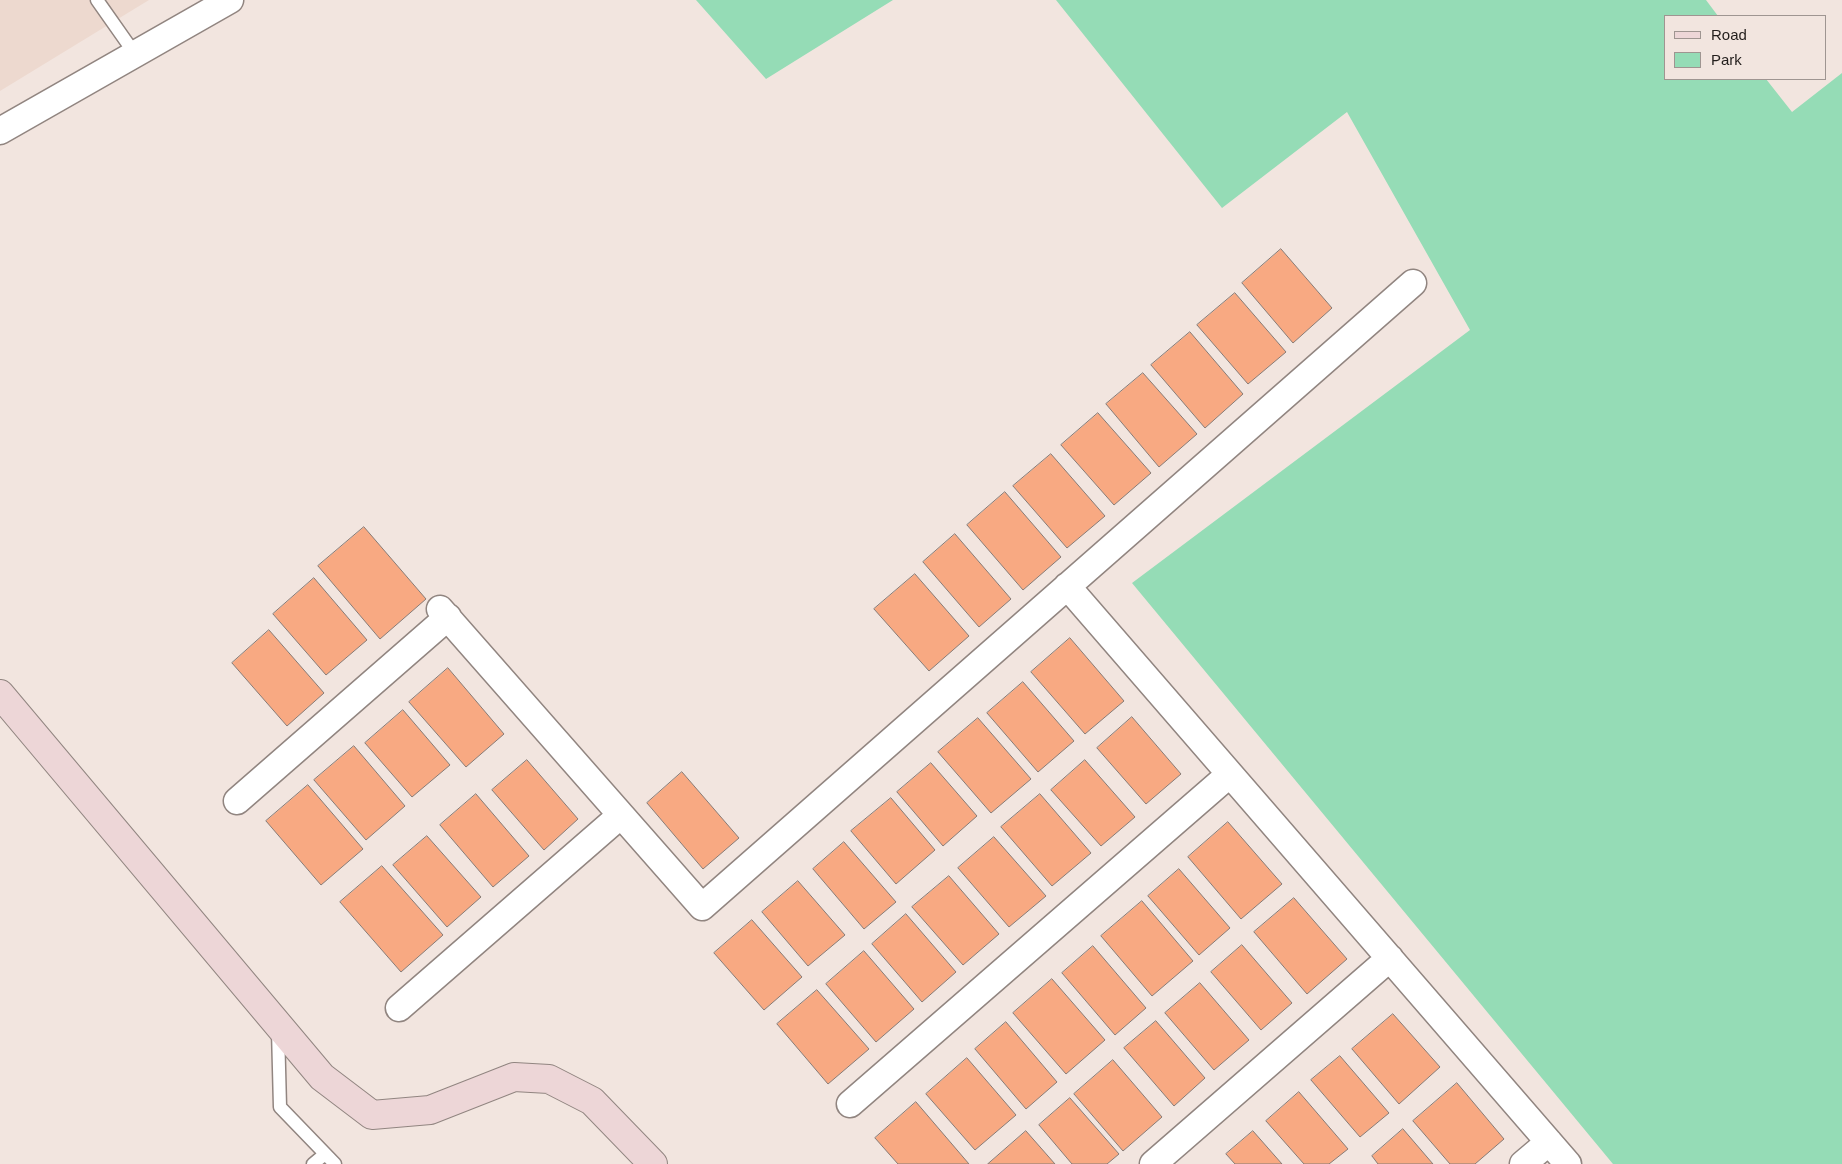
<!DOCTYPE html>
<style>
body{margin:0}
#map{position:relative;width:1842px;height:1164px;overflow:hidden;background:#f2e5df;font-family:Helvetica,sans-serif}
canvas{display:block}
.legend{position:absolute;left:1664px;top:15px;width:162px;height:65px;box-sizing:border-box;background:#f2e5df;border:1px solid #9f9591;margin:0;padding:6px 9px;list-style:none;font-size:15px;color:#231e1c}
.legend li{display:flex;align-items:center;gap:10px;height:25px}
.legend b{width:25px;border:1px solid #9f9591}
</style>
<div id="map">
<canvas width="1842" height="1164"></canvas>
<ul class="legend">
<li><b style="height:6px;background:#edd6d7"></b>Road</li>
<li><b style="height:14px;background:#95dcb6"></b>Park</li>
</ul>
</div>
<script>
const g = document.querySelector('canvas').getContext('2d');
g.lineJoin = 'round';
function paint(path, color) {
  g.fillStyle = color;
  g.fill(path, 'evenodd');
}
function trace(path, color, width, dash) {
  g.strokeStyle = color;
  g.lineWidth = width;
  g.lineCap = dash ? 'butt' : 'round';
  g.setLineDash(dash || []);
  g.stroke(path);
}
const built = new Path2D(`
 M0,0H149L0,91Z`);
const green = new Path2D(`
 M696,0H893L766,79Z
 M1056,0H1706L1718,16H1666V79H1766L1792,112L1842,73V1164H1613L1132,583L1470,330L1347,112L1222,208Z`);
const building = new Path2D(`
 M1281,249L1332,308L1293,343L1242,283Z
 M1235,293L1286,352L1248,384L1197,325Z
 M1190,332L1243,394L1205,428L1151,365Z
 M1143,373L1197,434L1159,467L1106,404Z
 M1098,413L1151,473L1114,505L1061,445Z
 M1051,454L1105,516L1067,548L1013,486Z
 M1005,492L1061,557L1023,590L967,525Z
 M364,527L426,599L380,639L318,566Z
 M955,534L1011,599L979,627L923,562Z
 M915,574L969,636L929,671L874,609Z
 M314,578L367,640L326,675L273,614Z
 M269,630L324,693L287,726L232,663Z
 M1070,638L1124,701L1085,734L1031,672Z
 M448,668L504,734L466,767L409,702Z
 M1023,682L1074,741L1038,772L987,713Z
 M403,710L450,765L412,797L365,743Z
 M1132,717L1181,774L1146,804L1097,748Z
 M978,718L1031,779L991,813L938,752Z
 M354,746L405,806L366,840L314,780Z
 M527,760L578,819L544,850L492,790Z
 M1085,760L1135,817L1101,846L1051,790Z
 M931,763L977,816L943,846L897,792Z
 M682,772L739,838L703,869L647,803Z
 M308,785L363,849L321,885L266,821Z
 M476,794L529,856L493,887L440,825Z
 M1040,794L1091,853L1052,886L1001,827Z
 M891,798L935,850L896,884L851,831Z
 M1228,822L1282,884L1241,919L1188,857Z
 M427,836L481,897L447,927L393,865Z
 M994,837L1046,896L1009,927L958,868Z
 M844,842L896,902L864,929L813,869Z
 M382,866L443,935L401,972L340,902Z
 M1179,869L1230,928L1199,955L1148,896Z
 M949,876L999,934L963,965L912,907Z
 M798,881L845,935L808,966L762,912Z
 M1294,898L1347,959L1307,994L1254,932Z
 M1142,901L1193,961L1152,996L1101,936Z
 M906,914L956,972L922,1002L872,944Z
 M752,920L802,977L764,1010L714,953Z
 M1242,945L1292,1003L1261,1030L1211,972Z
 M1093,946L1146,1008L1115,1035L1062,973Z
 M864,951L914,1009L876,1042L826,984Z
 M1052,979L1105,1040L1066,1074L1013,1013Z
 M1200,983L1249,1040L1214,1070L1165,1013Z
 M817,990L869,1049L828,1084L777,1024Z
 M1393,1014L1440,1067L1399,1104L1352,1049Z
 M1156,1021L1205,1078L1174,1106L1124,1048Z
 M1006,1022L1057,1082L1026,1109L975,1049Z
 M1340,1056L1389,1113L1360,1137L1311,1080Z
 M967,1058L1016,1115L975,1150L926,1094Z
 M1113,1060L1162,1117L1123,1151L1074,1094Z
 M1457,1083L1504,1139L1475,1164H1450L1413,1121Z
 M1299,1092L1348,1149L1329,1164H1304L1266,1121Z
 M1070,1098L1119,1154L1107,1164H1072L1039,1125Z
 M916,1102L969,1164H898L875,1138Z
 M1403,1129L1433,1164H1378L1372,1156Z
 M1026,1131L1055,1164H988Z
 M1253,1131L1282,1164H1235L1226,1154Z`);
const lane = new Path2D(`
 M97,0L135,54
 M278,1030L280,1107L335,1164
 M313,1164L325,1154`);
const street = new Path2D(`
 M0,131L230,0
 M1067,586L1568,1164
 M440,609L702,907L1413,283
 M237,801L448,617
 M399,1008L621,815
 M850,1104L1230,774
 M1153,1164L1390,958
 M1523,1164L1549,1142`);
const secondary = new Path2D(`
 M0,694L322,1077L372,1115L430,1110L514,1077L549,1079L592,1101L653,1164`);
paint(built, '#edd9cf');
paint(green, '#95dcb6');
paint(building, '#f8a982');
trace(building, '#877b76', 1);
trace(lane, '#918580', 15);
trace(street, '#918580', 29);
trace(secondary, '#918580', 30);
trace(lane, '#fff', 12);
trace(street, '#fff', 26);
trace(secondary, '#edd6d7', 28);
</script>
